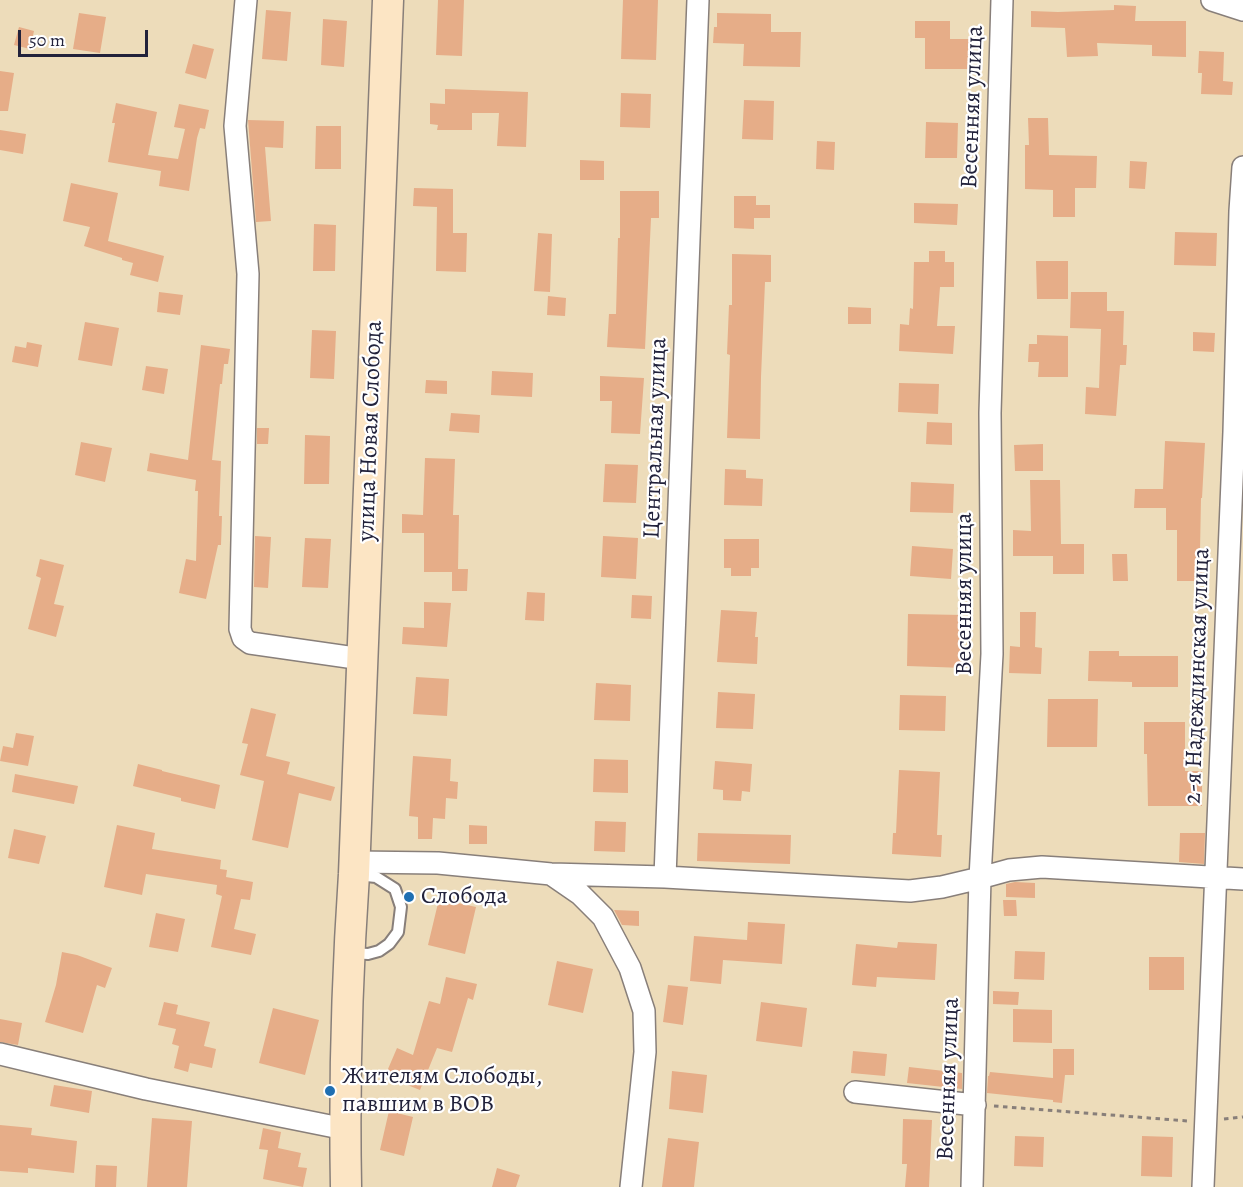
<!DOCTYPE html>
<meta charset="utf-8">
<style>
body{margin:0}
#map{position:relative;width:1243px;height:1187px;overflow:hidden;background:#eddcba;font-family:Alegreya,serif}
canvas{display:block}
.scale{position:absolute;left:18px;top:30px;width:130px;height:27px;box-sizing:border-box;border:3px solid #22223b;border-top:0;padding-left:8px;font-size:18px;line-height:21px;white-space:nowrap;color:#22223b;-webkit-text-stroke:4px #fff;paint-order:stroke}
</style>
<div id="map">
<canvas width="1243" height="1187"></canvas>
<div class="scale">50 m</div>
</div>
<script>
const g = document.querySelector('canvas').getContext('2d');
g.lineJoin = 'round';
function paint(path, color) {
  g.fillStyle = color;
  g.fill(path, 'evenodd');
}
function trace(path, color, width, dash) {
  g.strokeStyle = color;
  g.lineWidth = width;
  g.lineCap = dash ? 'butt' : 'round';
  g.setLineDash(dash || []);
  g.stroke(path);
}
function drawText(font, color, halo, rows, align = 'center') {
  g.font = font + ' Alegreya,serif';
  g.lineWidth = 4.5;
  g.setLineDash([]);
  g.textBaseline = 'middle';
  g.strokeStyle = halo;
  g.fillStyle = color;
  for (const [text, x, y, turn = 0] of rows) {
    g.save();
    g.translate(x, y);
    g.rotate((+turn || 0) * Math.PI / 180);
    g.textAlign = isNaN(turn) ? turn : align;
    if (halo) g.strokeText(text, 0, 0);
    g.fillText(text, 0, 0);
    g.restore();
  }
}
const building = new Path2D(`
 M438,0H464L462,56L436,55Z
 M623,0H658L656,60L621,59Z
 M1114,5L1136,6L1135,21H1186V57L1152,56V45L1097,43L1098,56L1067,57L1065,28L1031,27V11L1058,12L1114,10Z
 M266,10L291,12L287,61L262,59Z
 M79,13L106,17L100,53L73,49Z
 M717,13L771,14V32H801L800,67L743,66L744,44L713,43L714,27H717Z
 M323,19L347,21L344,67L321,65Z
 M915,21H950V39H970V69H925V38H915Z
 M19,27L34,31L30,49L14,45Z
 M193,44L214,49L206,79L185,73Z
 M1199,51L1224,52L1223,81L1233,82L1232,95L1201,94L1202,73H1198Z
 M0,71L14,73L8,111H0Z
 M445,89L528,92L526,147L497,146L499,113H472V130H437L438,125L430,124V103L445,104Z
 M621,93L651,94L650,128L620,127Z
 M744,100L774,101L773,140L742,139Z
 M116,103L157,112L148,155L178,159L185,129L174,127L179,104L209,110L205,129L200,128L197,138L189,191L159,186L161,171L108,162L115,123H112Z
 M1028,118H1048L1049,155L1097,156L1096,188H1075V217H1053V190L1025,189V145H1029Z
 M248,120L284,121L283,148L265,147L271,221L256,222Z
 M926,122L958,123L957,158H925Z
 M316,126H341V169H315Z
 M0,130L26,134L23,154L0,150Z
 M817,141L835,142L834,170L816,169Z
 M580,160L604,161V180H580Z
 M1130,161L1147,162L1145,189L1129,188Z
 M71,183L118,193L108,241L164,256L158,282L130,275L133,263L122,260V258L84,246L90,227L63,221Z
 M414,188L453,189V233H467L466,272L436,271L437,207L413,206Z
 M620,191H659V218H651L645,349L607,347L609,314H616L618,238H620Z
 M734,196H756V205H770V218H754V229L734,228Z
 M914,203L958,204L957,225L914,223Z
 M314,224L336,225L335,271H313Z
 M1175,232L1217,233L1216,266L1174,265Z
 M538,233L552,234L550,292L534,291Z
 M929,251H945V262H954V287H940L937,326H955L953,354L899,351L900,324L909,325L910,308L913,309L914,262H929Z
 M732,254L771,255V282H765L761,377L760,439L727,438L730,355L727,354L729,305H732Z
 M1036,261H1068V299H1037Z
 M159,292L183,295L180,315L157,312Z
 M1071,292H1107V311H1124L1123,345H1127L1126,365H1120L1116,416L1085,414L1086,387L1099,388L1101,329L1070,328Z
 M548,296L566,298L565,316L547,315Z
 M848,307L871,308V324H848Z
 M85,322L119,328L112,366L78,360Z
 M312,330L336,331L334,379L310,378Z
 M1193,332L1215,333L1214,352L1193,351Z
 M1037,335L1068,336V377H1038L1039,362H1028L1029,344H1037Z
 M27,342L42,345L38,367L12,362L15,346L26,348Z
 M201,345L230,349L228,364H224L222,384H220L212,460L221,461L219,516H222L221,545H218L206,599L179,593L186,559L196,561L198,491H195L196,480L147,471L150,453L188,460Z
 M146,366L168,369L164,394L142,390Z
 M492,371L533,373L532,397L491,395Z
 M600,376L644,378L640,434L611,433L612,401H600Z
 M426,380L447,381V394L425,393Z
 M899,383L939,384L938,414L898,412Z
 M451,413L480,415L479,433L449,431Z
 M927,422L952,423V445L926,444Z
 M257,428H269L268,444H257Z
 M305,435L330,436L329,484H304Z
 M1165,441L1205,443L1202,498H1201L1200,551H1202V581H1177V530H1166V508H1134L1135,489H1163Z
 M81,442L112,448L105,482L75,475Z
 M1043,444V471H1015L1014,445Z
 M425,458L455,459L453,515H459L458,569H468L467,591H452V572H424V533H402V514L423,515Z
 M605,464L638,465L636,503L603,502Z
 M725,469L746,470V478L763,479L762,506L724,505Z
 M1030,480H1060L1061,544H1084V574H1053V556H1013V530L1031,531Z
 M911,482L954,484L953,513L910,512Z
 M255,536L271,537L268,588L254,587Z
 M603,536L638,538L636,579L601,577Z
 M305,538L331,539L328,588L302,587Z
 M724,539H759V568H751V576H731V568H724Z
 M912,546L953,549L951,579L910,576Z
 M1112,554H1127L1128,581H1113Z
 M40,559L64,565L54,604L64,606L56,637L28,629L41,578L36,576Z
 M527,592L545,593L544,621L525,620Z
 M632,595L652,596L651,619L631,618Z
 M424,602L451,603L447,647L402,644L403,627L424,628Z
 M721,610L757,612L755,637H758L757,664L717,662Z
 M1020,612H1036L1035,647L1042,648L1041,674L1009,673L1010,646L1020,647Z
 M908,614L963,615V652H966L965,668L907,666Z
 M1089,651H1119V656H1178V687H1132V682L1088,681Z
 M416,677L449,679L447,716L413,714Z
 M596,683L631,685L630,721L594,720Z
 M718,692L755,694L753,729L716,728Z
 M900,695L946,696L945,731L899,730Z
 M1048,699H1098L1097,747H1047Z
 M251,708L276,714L266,756L290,762L287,774L335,787L331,801L299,793L288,848L252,840L264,781L240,775L248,744L242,743Z
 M1144,722H1185V771H1202V806H1148L1147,754H1144Z
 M16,733L34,736L28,766L0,761L3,746L13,748Z
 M413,756L451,759L450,781L458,782L457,799L446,798L445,819L433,818L432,839H418V817L409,816Z
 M594,759L628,760V793L593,792Z
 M715,761L752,764L750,792L742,791L741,801L723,800V790L713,789Z
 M138,764L162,770V771L220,785L215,809L181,801V798L133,786Z
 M899,770L940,772L937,835H942L941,857L892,854L893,833H896Z
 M15,774L78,786L74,804L12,792Z
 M595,821L626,822L625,852L594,851Z
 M117,825L155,833L152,849L221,860L220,869L227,870L226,877L253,882L250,900L241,899L234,929L256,934L251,955L211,947L222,896L216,894L217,885L146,874L142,895L104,887Z
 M469,825L487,826V844H469Z
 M14,829L46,836L39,864L8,858Z
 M698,833L791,835L790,864L697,861Z
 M1180,833H1205L1204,864L1179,862Z
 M1015,882L1035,883V898L1006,897V884Z
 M439,899L476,907L465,954L428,945Z
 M1003,900H1016L1017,916H1004Z
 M614,910L639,911V926L622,925Z
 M156,913L185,919L178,952L149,947Z
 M748,922L785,924L782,964L723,960L721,984L690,981L694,936L747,940Z
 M898,942L937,944L935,980L877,977L876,987L852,985L856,944L897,948Z
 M1015,951L1045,952L1044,980L1014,979Z
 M62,952L77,955L112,968L105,988L97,985L83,1033L45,1022L56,985Z
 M1149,957H1184V990H1149Z
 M557,961L593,969L583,1013L548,1005Z
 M446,977L477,984L473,1000L468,998L452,1052L437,1048L420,1090L385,1076L397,1048L413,1055L429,1001L440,1004Z
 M668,985L688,987L683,1025L663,1022Z
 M993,991L1019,992L1018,1005L993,1004Z
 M164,1002L178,1005L176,1014L210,1022L204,1046L216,1049L212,1068L190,1063L188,1072L174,1068L179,1046L172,1044L176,1029L158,1025Z
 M761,1002L807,1008L802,1047L756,1041Z
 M273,1008L319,1020L305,1075L259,1063Z
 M1013,1009L1052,1010V1043L1013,1042Z
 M0,1019L22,1023L18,1045L0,1042Z
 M1053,1049H1074V1075H1065L1062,1103L1053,1102V1100L987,1093L988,1076H989L990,1072L1053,1078Z
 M853,1051L887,1054L885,1076L851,1073Z
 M909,1067L962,1073V1089L907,1083Z
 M672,1071L707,1075L703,1113L669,1109Z
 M54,1085L92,1091L89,1113L50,1106Z
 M389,1111L413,1117L404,1156L380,1150Z
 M152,1118L192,1121L187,1187H147Z
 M903,1119L932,1120L929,1187H905L907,1164H902Z
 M0,1125L32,1128L31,1135L77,1141L74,1173L28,1168V1173L0,1171Z
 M263,1128L281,1132L278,1148L301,1153L298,1167L307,1168L303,1187L263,1179L268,1150L259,1149Z
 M1015,1136L1044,1137L1043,1167L1014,1166Z
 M1142,1136L1173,1137L1172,1177L1141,1176Z
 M668,1138L699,1142L694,1187H662Z
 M96,1165L117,1166L116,1187H95Z
 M497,1168L520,1175L516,1187H492Z`);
const path = new Path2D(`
 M994,1106L1188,1121
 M1224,1119L1243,1117`);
const lane = new Path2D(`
 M352,953L368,954L379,951L389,944L398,932L401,907L395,889L376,877L357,875`);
const street = new Path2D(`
 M246,0L235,126L248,274L240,629L243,638L250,643L362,659
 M1212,0L1243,10
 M354,862L438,863L551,874L665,877L910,891L942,887L980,878L1009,870L1042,867L1243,879
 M551,874L580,894L603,917L630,968L644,1011L645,1052L631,1187
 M665,877L698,0
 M0,1054L146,1089L345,1129
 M855,1092L975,1105
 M972,1187L980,878L992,654L990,413L1002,0
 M1203,1187L1234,432L1240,211L1243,167`);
const secondary = new Path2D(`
 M346,1187C344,1083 347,978 354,874L388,0`);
const markers = [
 [409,897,6,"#1f6fb2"],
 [330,1091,6,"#1f6fb2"]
];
const streetNames = [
 ["Весенняя улица",973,107,-88],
 ["улица Новая Слобода",371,431,-88],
 ["Центральная улица",656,438,-88],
 ["Весенняя улица",965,594,-90],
 ["2-я Надеждинская улица",1198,676,-88],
 ["Весенняя улица",949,1079,-88]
];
const poiNames = [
 ["Слобода",421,897],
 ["Жителям Слободы,",342,1077],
 ["павшим в ВОВ",342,1105]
];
paint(building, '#e6ad88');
trace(lane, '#887f7a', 14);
trace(street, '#887f7a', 24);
trace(secondary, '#887f7a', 33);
trace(path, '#887f7a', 3, [4.5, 4.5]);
trace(lane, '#fff', 10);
trace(street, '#fff', 21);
trace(secondary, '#fce5c4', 30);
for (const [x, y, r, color] of markers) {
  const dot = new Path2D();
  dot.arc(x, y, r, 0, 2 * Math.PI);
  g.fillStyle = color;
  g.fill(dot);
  trace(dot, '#fff', 2);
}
drawText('24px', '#22223b', '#fff', streetNames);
drawText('24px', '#22223b', '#fff', poiNames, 'left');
</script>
